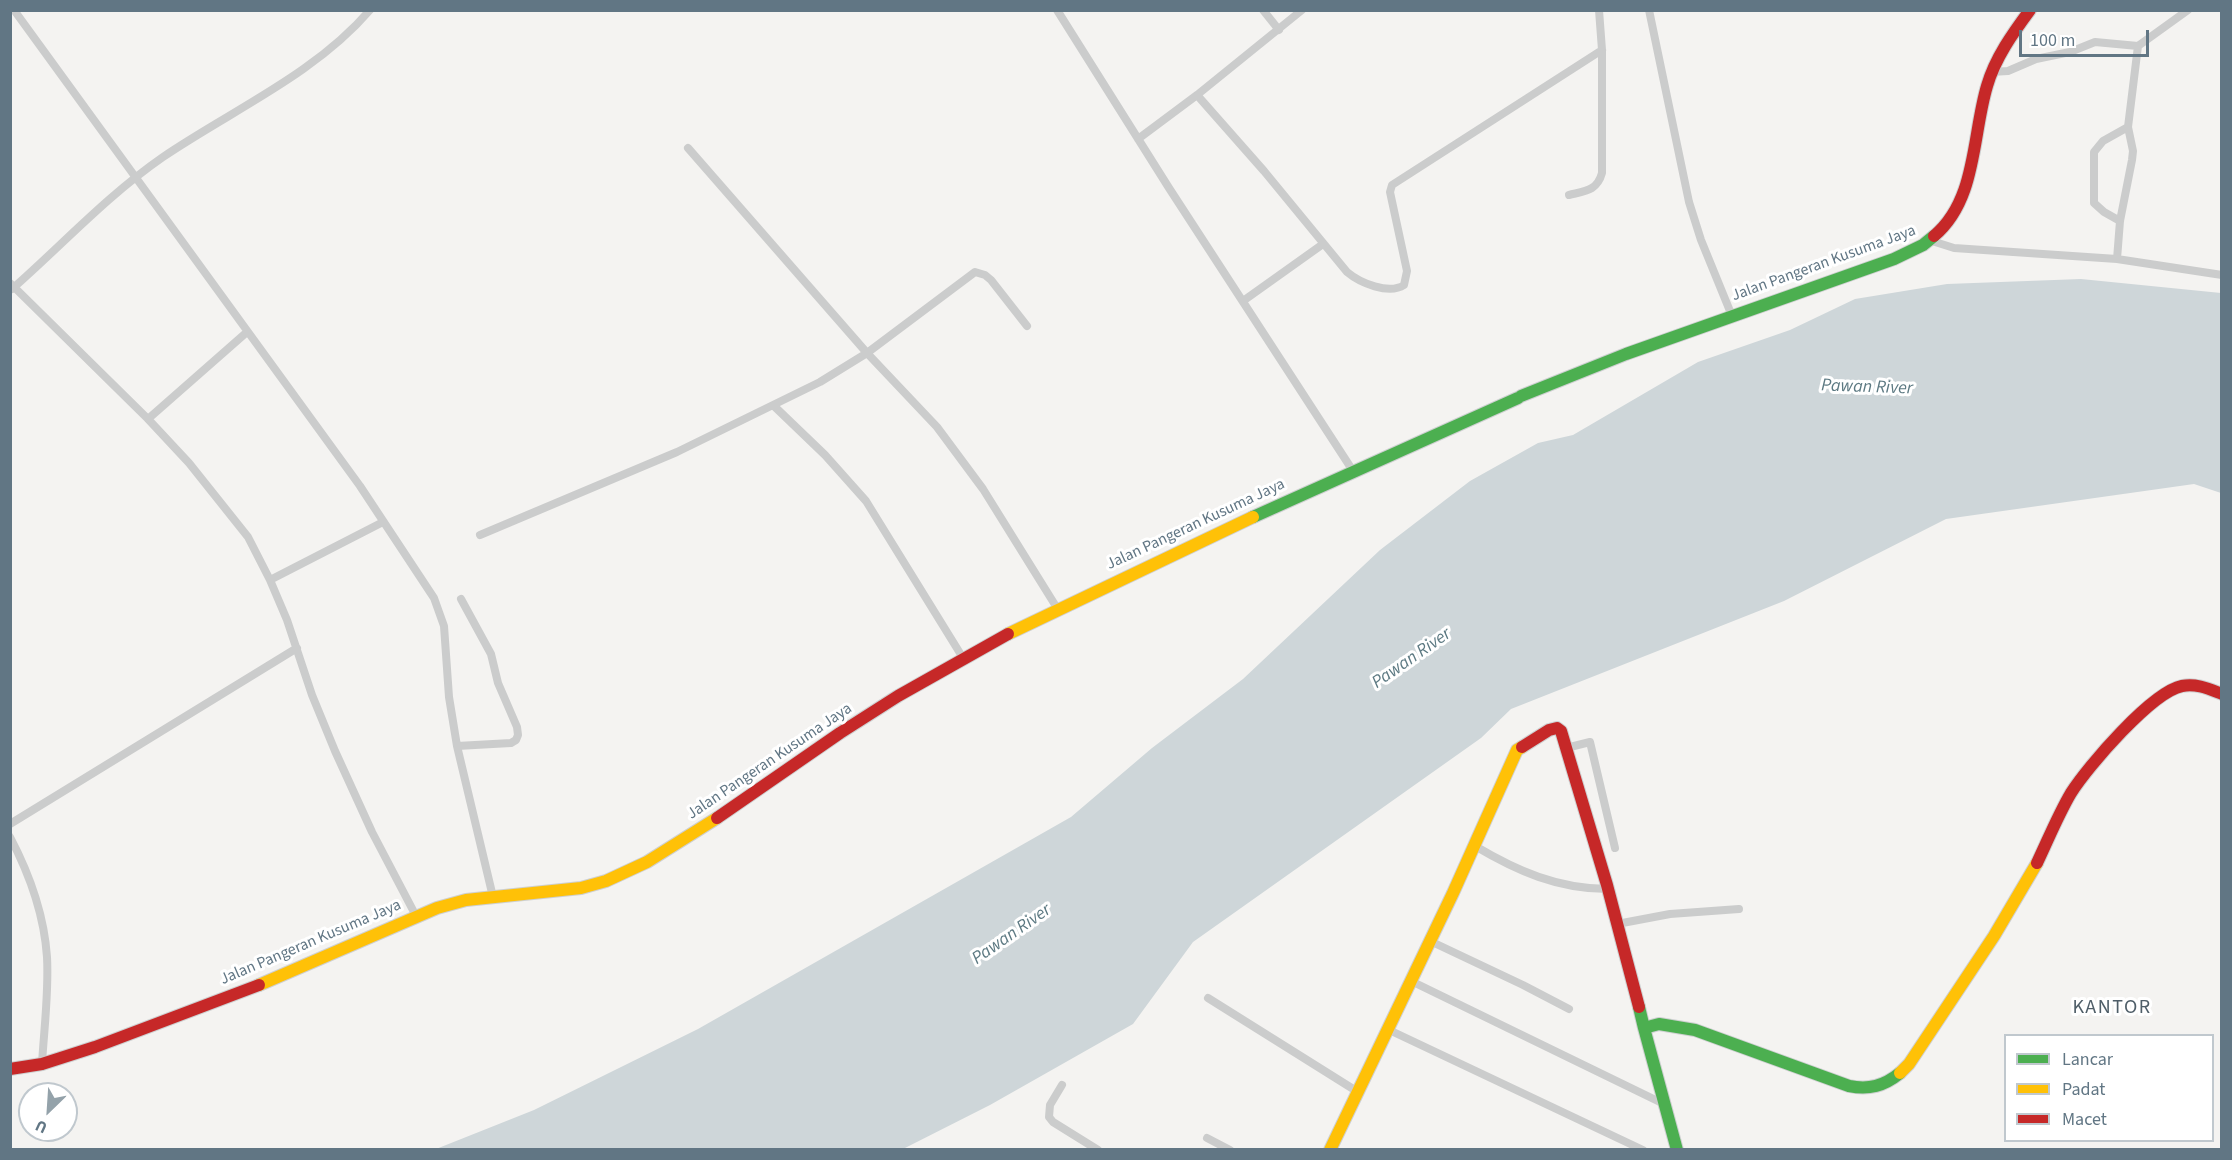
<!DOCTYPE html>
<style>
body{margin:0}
#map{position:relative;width:2232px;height:1160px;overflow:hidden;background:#f4f3f1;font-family:"Source Sans 3",sans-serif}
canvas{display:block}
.frame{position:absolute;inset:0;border:12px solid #617684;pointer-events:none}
.legend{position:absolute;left:2004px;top:1034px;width:210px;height:108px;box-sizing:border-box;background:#fff;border:2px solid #c0c8ce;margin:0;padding:8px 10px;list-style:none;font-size:18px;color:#617684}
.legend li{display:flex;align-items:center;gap:12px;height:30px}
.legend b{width:30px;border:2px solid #c0c8ce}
.north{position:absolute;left:18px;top:1082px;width:60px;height:60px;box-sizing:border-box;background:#fff;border:2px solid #c0c8ce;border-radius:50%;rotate:205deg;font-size:16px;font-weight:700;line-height:24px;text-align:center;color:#617684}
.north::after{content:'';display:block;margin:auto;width:21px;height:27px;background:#94a2aa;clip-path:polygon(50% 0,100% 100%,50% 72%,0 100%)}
.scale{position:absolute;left:2019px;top:30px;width:130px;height:27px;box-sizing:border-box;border:3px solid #617684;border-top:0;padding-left:8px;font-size:18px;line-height:21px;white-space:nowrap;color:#617684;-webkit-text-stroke:4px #fff;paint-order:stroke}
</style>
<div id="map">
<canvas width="2232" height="1160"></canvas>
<div class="frame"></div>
<ul class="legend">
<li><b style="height:8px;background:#4caf50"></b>Lancar</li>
<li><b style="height:8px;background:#ffc107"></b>Padat</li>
<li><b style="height:8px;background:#c62828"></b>Macet</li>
</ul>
<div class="north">U</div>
<div class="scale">100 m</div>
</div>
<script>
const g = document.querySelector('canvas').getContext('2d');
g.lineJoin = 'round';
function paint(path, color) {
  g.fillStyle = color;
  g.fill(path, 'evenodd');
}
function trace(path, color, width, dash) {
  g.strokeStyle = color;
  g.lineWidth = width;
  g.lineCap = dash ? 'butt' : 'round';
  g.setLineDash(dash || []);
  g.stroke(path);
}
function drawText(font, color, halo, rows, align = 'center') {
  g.font = font + ' "Source Sans 3",sans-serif';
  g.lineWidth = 6;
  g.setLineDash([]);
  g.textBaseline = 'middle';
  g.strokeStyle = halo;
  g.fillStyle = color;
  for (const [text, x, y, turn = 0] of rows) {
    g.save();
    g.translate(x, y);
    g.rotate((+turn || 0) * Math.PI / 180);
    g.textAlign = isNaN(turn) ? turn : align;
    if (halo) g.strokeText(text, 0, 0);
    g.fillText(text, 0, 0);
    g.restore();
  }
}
const water = new Path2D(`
 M2081,279L2221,293V493L2194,484L1946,519L1784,601L1511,709L1481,738L1193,942L1133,1024L990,1105L903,1149H436L534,1110L698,1029L1071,817L1152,748L1243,679L1380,550L1470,481L1538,443L1573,435L1698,362L1790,330L1855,299L1947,284Z`);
const street = new Path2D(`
 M14,10L360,486L434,598L444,626L449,697L457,746L493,897
 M1057,10L1169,188L1353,471
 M1263,10L1279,30
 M1649,10L1689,202L1701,240L1732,316
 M1991,72L2008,71L2036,59L2070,52L2095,42L2138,46L2188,10
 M1197,95L1264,171L1347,272C1360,283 1389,295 1404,285L1407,271L1390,192L1392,185L1602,50
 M1138,139L1197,95L1302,10
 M688,148L867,353L937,427L983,489L1057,608
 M1569,195C1585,191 1597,191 1602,173V50L1599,10
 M2120,221L2104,212L2094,203V152L2103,141L2128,127
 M1932,241L1954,248L2117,259L2222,275
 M2117,259L2120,221L2132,160L2133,151L2128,127L2138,46
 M10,283L148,419L189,463L248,537L270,580L287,620L312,695L335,751L372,832L416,916
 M12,289C62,245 108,195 163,157C232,110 314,75 370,10
 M1243,301L1323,244
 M774,406L825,455L866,501L963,658
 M148,419L247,332
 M480,535L677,452L820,382L867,353L975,272L985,275L991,280L1027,326
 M270,580L383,522
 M457,746L511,743L516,740L518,735L517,727L498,683L491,654L461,599
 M1566,748L1590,742L1615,848
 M10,824L297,648
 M10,837C30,875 44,913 47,957C49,992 44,1029 42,1064
 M1475,846C1517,871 1558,889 1608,889
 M1617,924L1670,914L1739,909
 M1430,941L1523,985L1569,1009
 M1411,981L1666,1105
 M1208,998L1358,1092
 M1387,1029L1643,1150
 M1062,1085L1050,1105L1049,1117L1053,1122L1098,1150
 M1207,1138L1230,1150`);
const fast = new Path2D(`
 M1521,396L1626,354L1894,259L1923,245L1934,236
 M1253,517L1518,398
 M1639,1007L1644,1028L1659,1024L1695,1030L1849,1086C1869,1090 1884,1086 1900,1073
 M1644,1028L1677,1150`);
const slow = new Path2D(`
 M1008,634L1253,517
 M259,985L437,908L466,900L581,888L606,881L647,862L717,818
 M1900,1073L1909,1064L1994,936L2037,863
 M1330,1150L1453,893L1517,750L1522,747`);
const jam = new Path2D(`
 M1934,236C1977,200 1972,136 1987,86C1995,58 2013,33 2030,10
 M1522,747L1549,730L1557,728L1561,731L1607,885L1639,1007
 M717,818L840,733L898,696L1008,634
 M2037,863C2048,840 2058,815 2071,793C2088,766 2152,692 2182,686C2196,683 2209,689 2222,694
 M10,1069L42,1064L95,1047L259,985`);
const streetNames = [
 ["Jalan Pangeran Kusuma Jaya",1824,264,-20],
 ["Jalan Pangeran Kusuma Jaya",1196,525,-25],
 ["Jalan Pangeran Kusuma Jaya",770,762,-34],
 ["Jalan Pangeran Kusuma Jaya",311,943,-23]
];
const waterNames = [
 ["Pawan River",1867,388,2],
 ["Pawan River",1412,659,-35],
 ["Pawan River",1012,935,-35]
];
const quarterNames = [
 ["KANTOR",2112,1009]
];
paint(water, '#ced6d9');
trace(fast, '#ced0d1', 14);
trace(slow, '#ced0d1', 14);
trace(jam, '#ced0d1', 14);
trace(street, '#cbcccc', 8);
trace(fast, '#4caf50', 12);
trace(slow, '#ffc107', 12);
trace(jam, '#c62828', 12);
drawText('16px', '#617684', '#fff', streetNames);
drawText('italic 18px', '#5c7982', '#fff', waterNames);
g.letterSpacing = '1.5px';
drawText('20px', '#4f5e68', '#fff', quarterNames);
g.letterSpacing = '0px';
</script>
